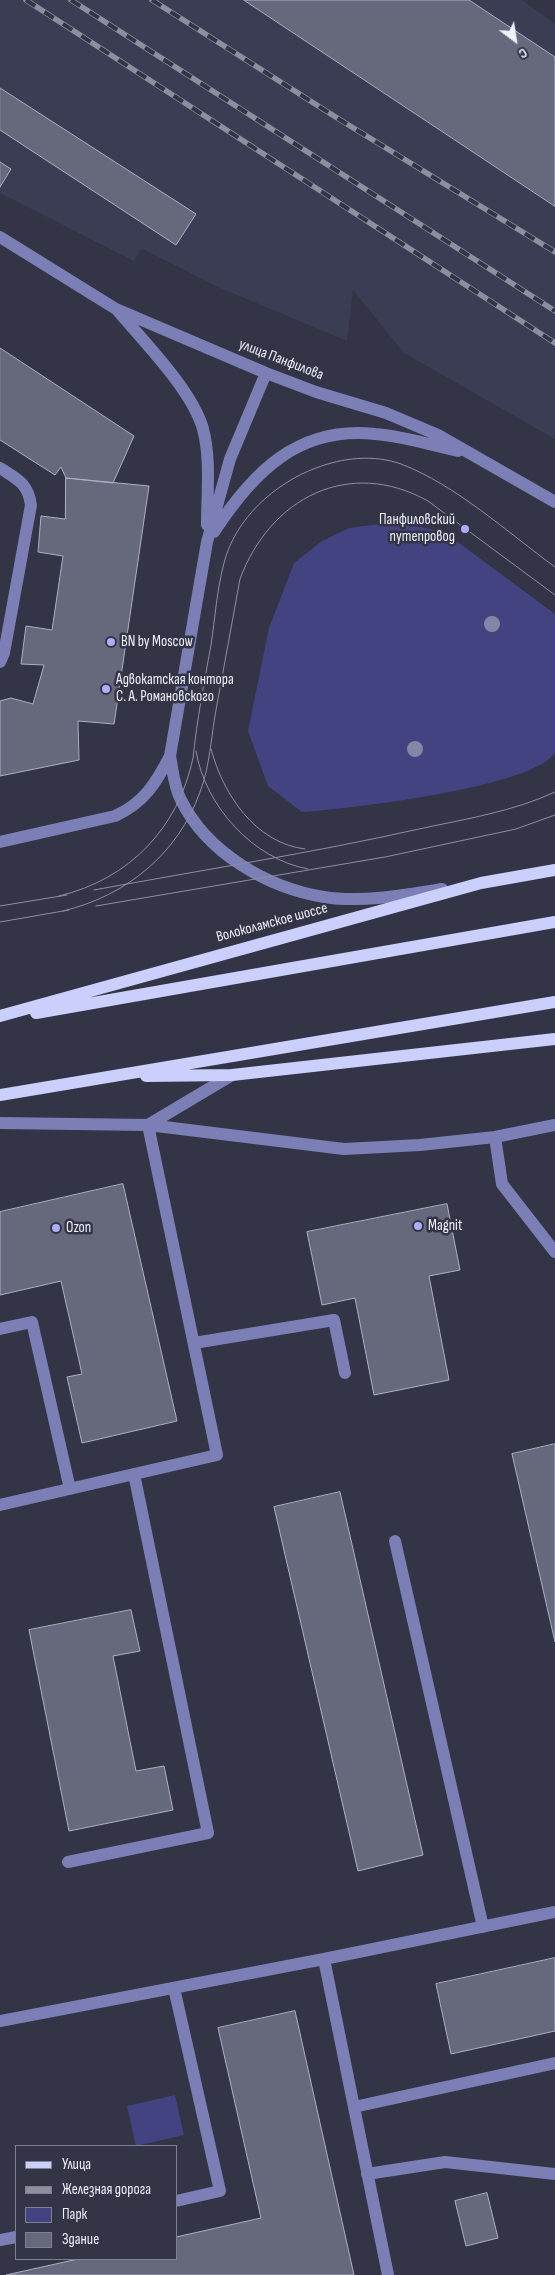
<!DOCTYPE html>
<meta charset="utf-8">
<style>
body{margin:0}
#map{position:relative;width:555px;height:2275px;overflow:hidden;background:#333446;font-family:"Sofia Sans Condensed",sans-serif}
canvas{display:block}
.legend{position:absolute;left:15px;top:2145px;width:162px;height:115px;box-sizing:border-box;background:#333446;border:1px solid #7e7f8f;margin:0;padding:6px 9px;list-style:none;font-size:15px;color:#eff0fc}
.legend li{display:flex;align-items:center;gap:10px;height:25px}
.legend b{width:25px;border:1px solid #7e7f8f}
.north{position:absolute;left:490px;top:15px;width:50px;height:50px;-webkit-text-stroke:4px #333446;paint-order:stroke;rotate:149deg;font-size:14px;font-weight:700;line-height:20px;text-align:center;color:#eff0fc}
.north::after{content:'';display:block;margin:auto;width:18px;height:22px;background:#eff0fc;clip-path:polygon(50% 0,100% 100%,50% 72%,0 100%)}
</style>
<div id="map">
<canvas width="555" height="2275"></canvas>
<ul class="legend">
<li><b style="height:6px;background:#cacffc"></b>Улица</li>
<li><b style="height:6px;background:#8e8f9e"></b>Железная дорога</li>
<li><b style="height:14px;background:#434381"></b>Парк</li>
<li><b style="height:14px;background:#66687c"></b>Здание</li>
</ul>
<div class="north">С</div>
</div>
<script>
const g = document.querySelector('canvas').getContext('2d');
g.lineJoin = 'round';
function paint(path, color) {
  g.fillStyle = color;
  g.fill(path, 'evenodd');
}
function trace(path, color, width, dash) {
  g.strokeStyle = color;
  g.lineWidth = width;
  g.lineCap = dash ? 'butt' : 'round';
  g.setLineDash(dash || []);
  g.stroke(path);
}
function drawText(font, color, halo, rows, align = 'center') {
  g.font = font + ' "Sofia Sans Condensed",sans-serif';
  g.lineWidth = 5;
  g.setLineDash([]);
  g.textBaseline = 'middle';
  g.strokeStyle = halo;
  g.fillStyle = color;
  for (const [text, x, y, turn = 0] of rows) {
    g.save();
    g.translate(x, y);
    g.rotate((+turn || 0) * Math.PI / 180);
    g.textAlign = isNaN(turn) ? turn : align;
    if (halo) g.strokeText(text, 0, 0);
    g.fillText(text, 0, 0);
    g.restore();
  }
}
const built = new Path2D(`
 M0,0H522L555,24V439L404,353L353,290L347,341L218,287L141,248L134,261L0,193Z`);
const green = new Path2D(`
 M396,522L444,532L555,614V753C531,788 347,809 302,812L268,786L248,731L269,628L294,563L322,541L349,528Z
 M175,2095L184,2135L136,2146L127,2106Z`);
const building = new Path2D(`
 M244,0H469L555,57V206Z
 M0,88L196,214L176,245L0,130Z
 M0,162L11,169L0,187Z
 M0,348L134,436L113,483L66,478L61,467L55,475L0,440Z
 M66,478L149,486L114,724L78,721L79,760L0,776V701L11,698L33,704L44,665L21,664L26,626L52,630L63,556L38,552L41,516L65,519Z
 M123,1184L177,1421L82,1443L67,1377L82,1374L61,1281L0,1295V1212Z
 M447,1204L460,1270L429,1276L449,1380L374,1395L355,1298L322,1305L307,1232Z
 M555,1444V1642L512,1454Z
 M340,1492L423,1855L358,1871L274,1507Z
 M131,1610L140,1651L113,1656L136,1771L164,1766L173,1810L69,1831L29,1630Z
 M555,1958V2031L451,2054L436,1984Z
 M295,2011L354,2275H6L78,2259H176V2237L261,2218L218,2028Z
 M487,2193L498,2238L466,2246L455,2201Z`);
const minor = new Path2D(`
 M0,237L116,309L266,373L316,392L386,413L438,435L555,502
 M118,311C144,342 192,390 203,429C211,459 207,493 207,525
 M266,373L230,459L207,542L170,756C173,771 174,787 181,800C207,853 268,888 324,897C361,903 406,895 442,889
 M0,468C17,479 28,483 31,505L4,653L0,662
 M214,532C253,472 298,426 375,434C403,436 431,445 458,451
 M0,842L115,816C144,803 156,783 170,756
 M0,1123L148,1125L344,1149L420,1145L495,1137L555,1125
 M148,1125L232,1075
 M495,1137L502,1184L555,1252
 M0,1329L32,1322L70,1489
 M194,1343L334,1320L345,1373
 M0,1505L217,1455L148,1125
 M395,1541L483,1927
 M68,1862L208,1833L134,1474
 M174,1988L220,2191L176,2201
 M0,2021L324,1959
 M354,2107L555,2063
 M367,2174L445,2162L555,2174
 M0,2240L16,2237
 M388,2275L324,1959L555,1912`);
const major = new Path2D(`
 M36,1013L555,922
 M0,1016L481,883L555,870
 M146,1076L232,1075L555,1039
 M0,1095L555,1002`);
const tram = new Path2D(`
 M211,749C223,794 255,843 305,849
 M196,751C205,806 253,859 308,869
 M94,890C202,870 312,853 419,829C465,819 512,812 555,792
 M59,896C130,879 178,828 193,758C197,720 204,683 211,645C215,618 217,589 224,563C235,519 275,483 316,468C342,458 373,454 401,464C456,485 507,532 555,567
 M0,906L67,895
 M96,906L385,857L516,829L555,815
 M63,911C126,896 178,854 200,792C210,766 211,737 216,710C224,666 232,623 240,579C270,498 349,457 428,501L555,595
 M0,922L69,910`);
const rail = new Path2D(`
 M26,0L555,343
 M71,0L555,311
 M152,0L334,116L555,252`);
const trees = [
 [492,624],
 [415,749]
];
const markers = [
 [465,529,5,"#abaffb"],
 [111,642,5,"#abaffb"],
 [106,689,5,"#abaffb"],
 [418,1226,5,"#abaffb"],
 [56,1228,5,"#abaffb"]
];
const streetNames = [
 ["улица Панфилова",281,360,21],
 ["Волоколамское шоссе",272,923,-15]
];
const poiNames = [
 ["Панфиловский",455,520,"right"],
 ["путепровод",455,537,"right"],
 ["BN by Moscow",121,642],
 ["Адвокатская контора",116,680],
 ["С. А. Романовского",116,697],
 ["Magnit",428,1226],
 ["Ozon",66,1228]
];
paint(built, '#3b3d55');
paint(green, '#434381');
paint(building, '#66687c');
trace(building, '#adb0c6', 1);
trace(minor, '#7b7fb6', 12);
trace(major, '#cacffc', 12);
trace(tram, '#8e8f9e', 1);
trace(rail, '#8e8f9e', 5.5);
trace(rail, '#333446', 4, [11]);
g.fillStyle = '#8486a7';
for (const [x, y] of trees) {
  g.beginPath();
  g.arc(x, y, 8, 0, 2 * Math.PI);
  g.fill();
}
for (const [x, y, r, color] of markers) {
  const dot = new Path2D();
  dot.arc(x, y, r, 0, 2 * Math.PI);
  g.fillStyle = color;
  g.fill(dot);
  trace(dot, '#333446', 2);
}
drawText('15px', '#eff0fc', '#333446', streetNames);
drawText('15px', '#eff0fc', '#333446', poiNames, 'left');
</script>
